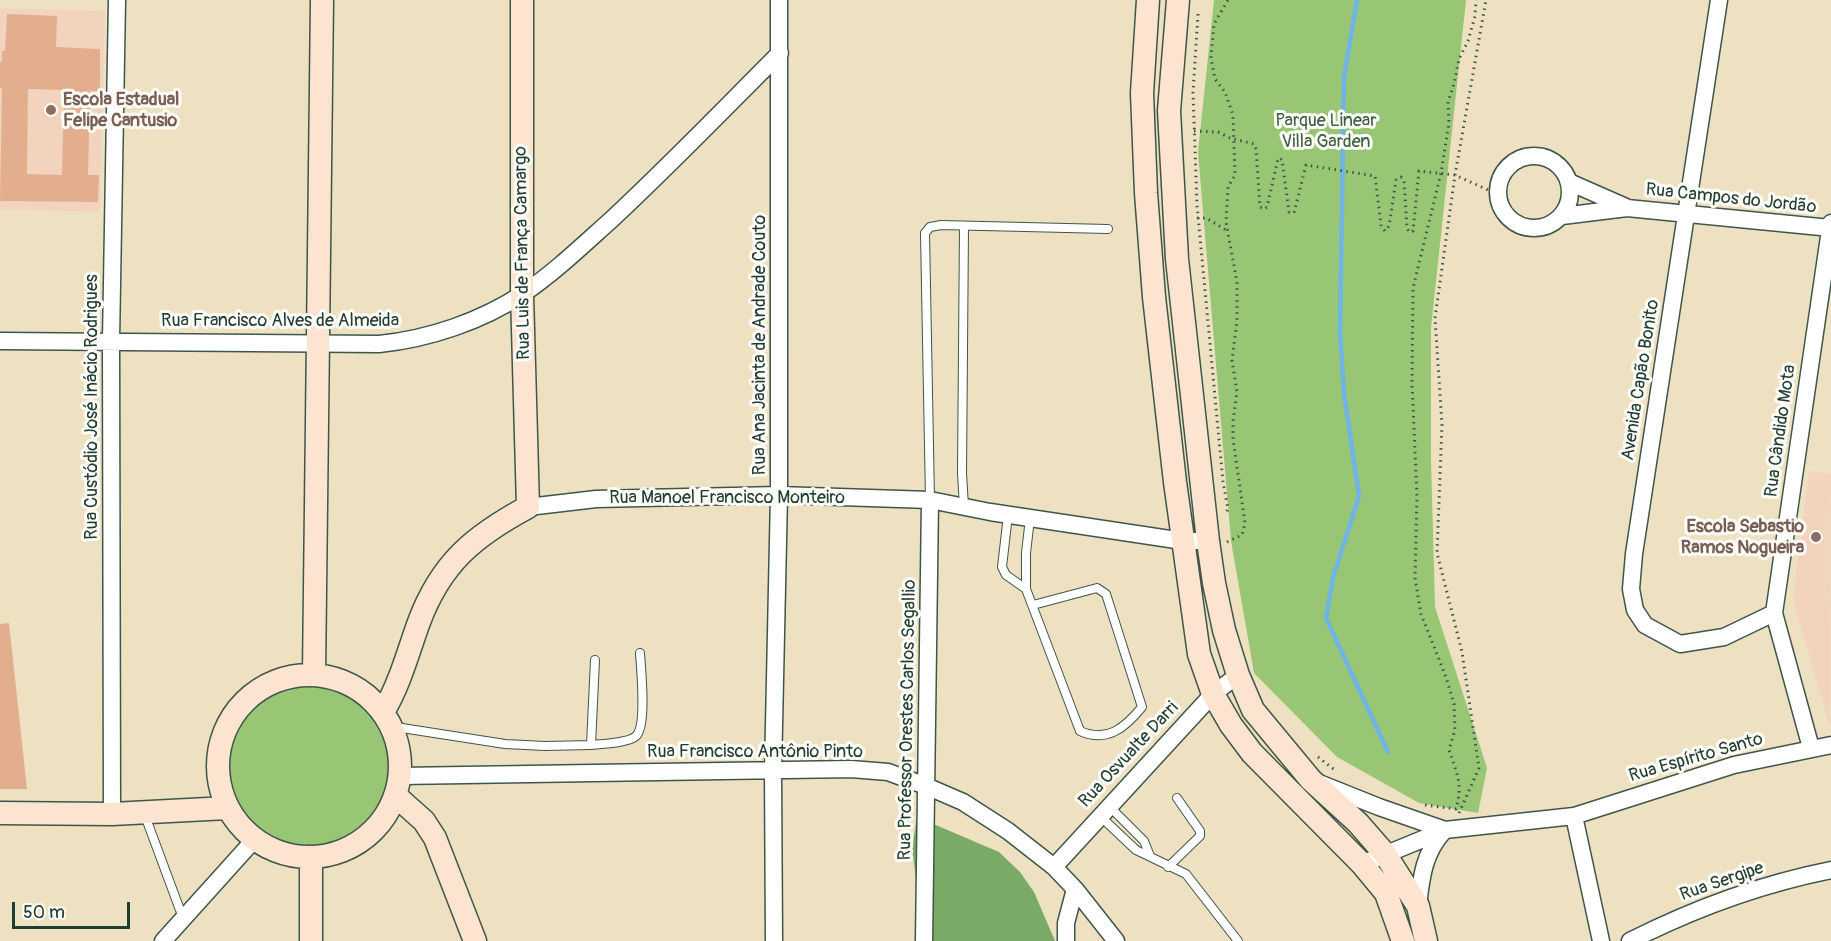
<!DOCTYPE html>
<meta charset="utf-8">
<style>
body{margin:0}
#map{position:relative;width:1831px;height:941px;overflow:hidden;background:#eee1c1;font-family:Pangolin,sans-serif}
canvas{display:block}
.scale{position:absolute;left:12px;top:902px;width:118px;height:27px;box-sizing:border-box;border:3px solid #1f3d34;border-top:0;padding-left:8px;font-size:18px;line-height:21px;white-space:nowrap;color:#1f3d34;-webkit-text-stroke:4px #fdfcf7;paint-order:stroke}
</style>
<div id="map">
<canvas width="1831" height="941"></canvas>
<div class="scale">50 m</div>
</div>
<script>
const g = document.querySelector('canvas').getContext('2d');
g.lineJoin = 'round';
function paint(path, color) {
  g.fillStyle = color;
  g.fill(path, 'evenodd');
}
function trace(path, color, width, dash) {
  g.strokeStyle = color;
  g.lineWidth = width;
  g.lineCap = dash ? 'butt' : 'round';
  g.setLineDash(dash || []);
  g.stroke(path);
}
function drawText(font, color, halo, rows, align = 'center') {
  g.font = font + ' Pangolin,sans-serif';
  g.lineWidth = 6;
  g.setLineDash([]);
  g.textBaseline = 'middle';
  g.strokeStyle = halo;
  g.fillStyle = color;
  for (const [text, x, y, turn = 0] of rows) {
    g.save();
    g.translate(x, y);
    g.rotate((+turn || 0) * Math.PI / 180);
    g.textAlign = isNaN(turn) ? turn : align;
    if (halo) g.strokeText(text, 0, 0);
    g.fillText(text, 0, 0);
    g.restore();
  }
}
const built = new Path2D(`
 M0,8L105,11L100,212L0,209Z
 M1809,471L1831,474L1830,728L1793,600Z`);
const green = new Path2D(`
 M1214,0H1466L1431,328V460L1435,607L1487,768L1478,813L1419,803L1337,757L1254,673L1231,541L1198,152Z
 M218 766a91 91 0 1 1 182 0a91 91 0 1 1-182 0Z`);
const forest = new Path2D(`
 M917,817L999,852L1020,872L1034,892L1055,941H924L912,848Z`);
const stream = new Path2D(`
 M1357,0L1344,77L1340,332L1344,393L1359,496L1333,578L1326,618L1388,752`);
const building = new Path2D(`
 M7,14L57,16L56,47L100,49V92L90,91L88,175H99L98,202L0,201L2,89L0,88V62H2V51H5ZM28,89L64,90L62,175L27,174Z
 M9,623L27,789H0V624Z`);
const path = new Path2D(`
 M1198,14L1193,93L1197,205L1223,482L1228,509L1225,515
 M1194,131L1218,132L1230,138L1254,144L1256,149L1260,207L1264,209L1267,207L1278,159L1280,158L1282,160L1289,212L1294,213L1306,165L1375,176L1381,225L1385,231L1389,226L1396,180L1401,177L1404,181L1407,228L1409,232L1413,231L1419,171L1455,175L1497,194
 M1197,218H1206L1226,230
 M1227,542L1242,535L1245,523L1233,439V421L1237,392L1232,360L1237,321V282L1226,222L1228,187L1235,175L1233,115L1225,92L1215,79L1211,58L1214,24L1228,0
 M1318,757L1336,771
 M1425,805L1456,809C1463,784 1457,773 1449,750L1455,730L1454,704L1446,677L1421,614L1415,578L1417,496L1412,383L1413,288L1441,173L1449,123L1448,102L1454,84L1459,59L1468,41L1475,16L1476,0
 M1459,813L1479,768L1462,652L1437,553L1442,425L1435,318L1455,175L1486,0`);
const lane = new Path2D(`
 M964,226L962,473L964,507
 M930,500L925,233L930,227L941,225L1108,229
 M1008,515L1002,567L1006,575L1026,589
 M1030,518L1026,553V589L1080,731C1107,743 1125,728 1142,707L1106,594L1097,588L1033,605
 M389,726L505,744L545,746L591,745L595,660
 M591,745C601,744 629,743 636,736C647,726 641,669 640,653
 M1109,806L1144,841L1150,856
 M144,813L183,918
 M1100,816L1136,850L1186,874L1238,941
 M1168,867L1200,836V831L1177,798`);
const street = new Path2D(`
 M1719,0L1634,554L1631,589L1635,610L1645,625L1680,644L1724,637L1774,613
 M1498 192a36 36 0 1 1 72 0a36 36 0 1 1-72 0Z
 M1569,182L1626,207
 M1562,216L1627,208L1831,228
 M0,341L379,344C429,339 482,321 524,293C555,272 583,245 611,220C669,166 724,109 780,53
 M528,507L596,499L779,495L930,500L990,512L1183,541H1208
 M1811,748L1774,613L1831,223
 M400,776L851,769L888,772L926,786L963,802L1008,831L1054,867L1075,889L1116,941
 M1319,783L1379,807L1445,830
 M112,814L111,340L117,0
 M1574,816L1601,941
 M1362,864L1445,830L1574,816L1734,765L1831,745
 M1054,867L1213,694L1238,675
 M1418,906C1421,878 1424,852 1444,831
 M163,941L254,840
 M774,941L773,771L779,495V0
 M924,941L930,500
 M1066,941V923L1075,889
 M1630,941C1693,909 1761,884 1831,870`);
const secondary = new Path2D(`
 M1148,0L1142,93L1146,193L1154,297L1175,482L1199,654L1213,694L1231,725L1252,753L1362,864L1386,893L1403,941
 M1178,0L1169,111L1177,259L1208,541L1214,583L1224,630L1238,675L1253,710L1311,780L1358,823L1385,854L1418,906L1426,941
 M314,674L322,0
 M218 766a91 91 0 1 1 182 0a91 91 0 1 1-182 0Z
 M383,712C400,684 408,652 419,622C441,563 474,536 528,507L522,294V0
 M396,796L424,821L435,838L475,941
 M0,813L112,814L227,808
 M311,941V858`);
const markers = [
 [51,110,6,"#8d6e63"],
 [1816,537,6,"#8d6e63"]
];
const educationNames = [
 ["Escola Estadual",63,100],
 ["Felipe Cantusio",63,121],
 ["Escola Sebastio",1804,527,"right"],
 ["Ramos Nogueira",1804,548,"right"]
];
const parkNames = [
 ["Parque Linear",1326,121],
 ["Villa Garden",1326,142]
];
const streetNames = [
 ["Rua Campos do Jordão",1731,199,6],
 ["Rua Luis de França Camargo",523,253,-91],
 ["Rua Francisco Alves de Almeida",280,321],
 ["Rua Ana Jacinta de Andrade Couto",760,345,-90],
 ["Avenida Capão Bonito",1641,380,-81],
 ["Rua Custódio José Inácio Rodrigues",92,407,-90],
 ["Rua Cândido Mota",1781,431,-82],
 ["Rua Manoel Francisco Monteiro",727,498],
 ["Rua Professor Orestes Carlos Segallio",908,720,-89],
 ["Rua Francisco Antônio Pinto",755,752],
 ["Rua Osvualte Darri",1129,755,-47],
 ["Rua Espírito Santo",1696,758,-16],
 ["Rua Sergipe",1722,882,-19]
];
paint(built, '#f2d4be');
paint(green, '#98c674');
paint(forest, '#7aab66');
trace(stream, '#6fb4e5', 4.5);
paint(building, '#e2ae8d');
trace(lane, '#3e5649', 10);
trace(street, '#3e5649', 19);
trace(secondary, '#3e5649', 25);
trace(path, '#3e5649', 3, [1.5, 4.5]);
trace(lane, '#fff', 8);
trace(street, '#fff', 16);
trace(secondary, '#fde4d1', 22);
for (const [x, y, r, color] of markers) {
  const dot = new Path2D();
  dot.arc(x, y, r, 0, 2 * Math.PI);
  g.fillStyle = color;
  g.fill(dot);
  trace(dot, '#fdfcf7', 2);
}
drawText('bold 18px', '#785e54', '#fdfcf7', educationNames, 'left');
drawText('18px', '#3d5f44', '#fdfcf7', parkNames);
drawText('18px', '#1f3d34', '#fdfcf7', streetNames);
</script>
